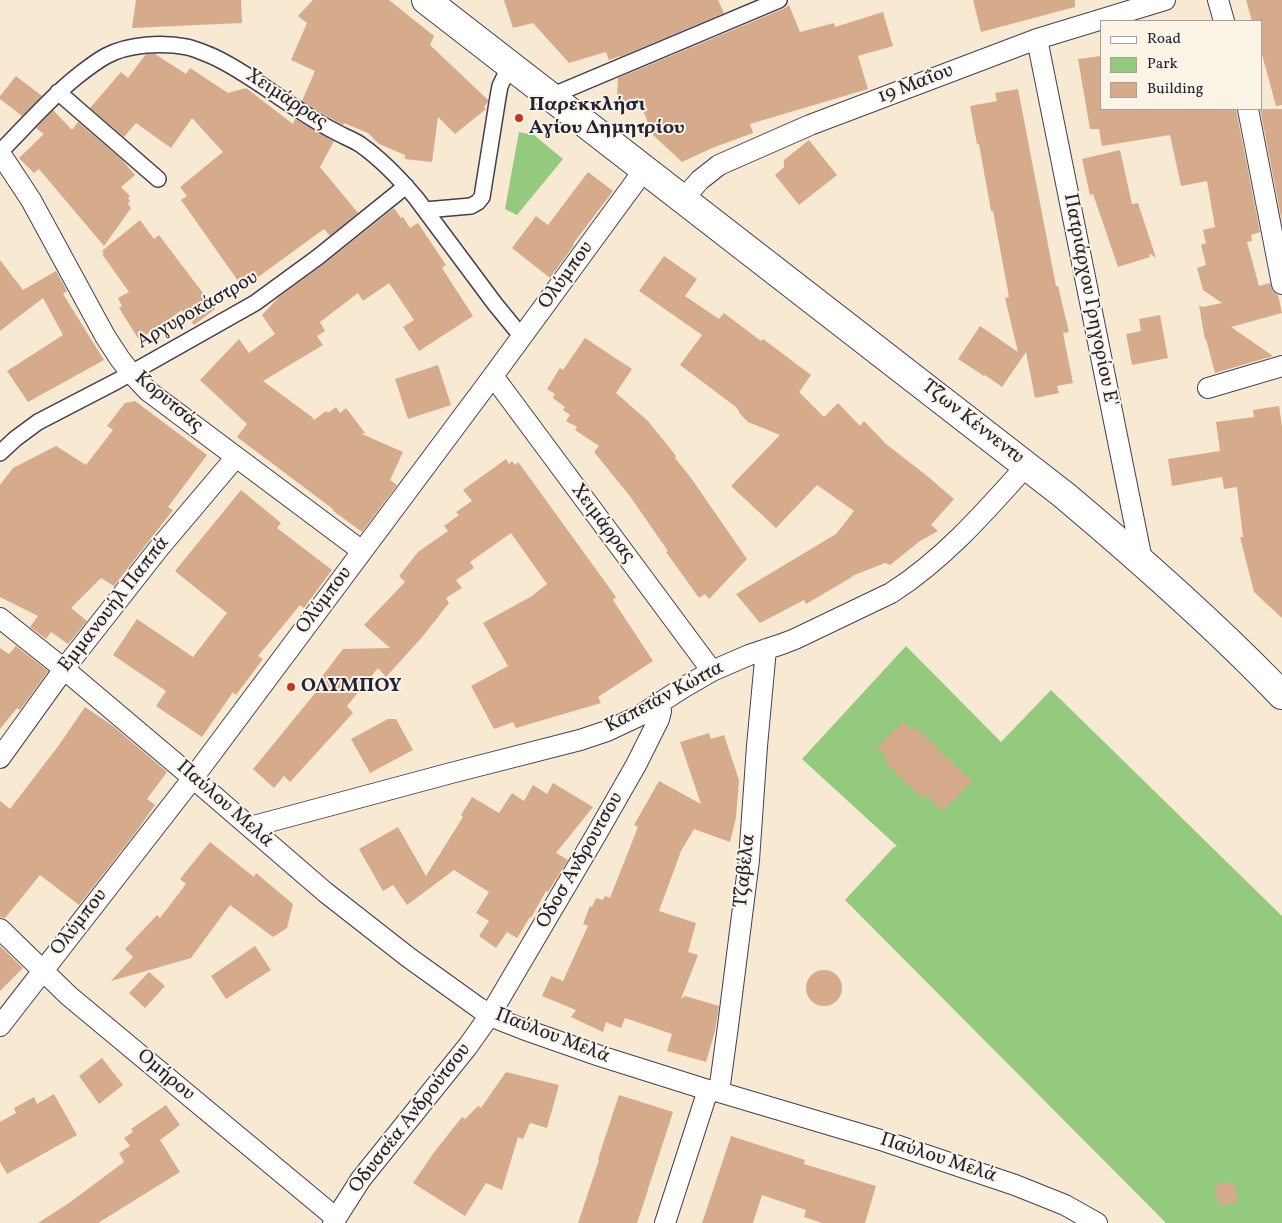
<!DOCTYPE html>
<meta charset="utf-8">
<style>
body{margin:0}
#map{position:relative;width:1282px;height:1223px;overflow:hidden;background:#f8e9d2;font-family:Vollkorn,serif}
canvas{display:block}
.legend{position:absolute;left:1100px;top:20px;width:162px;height:90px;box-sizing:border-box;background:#fcf5e5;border:1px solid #a5a1a1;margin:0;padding:6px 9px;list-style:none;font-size:15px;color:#22223b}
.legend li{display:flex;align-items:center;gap:10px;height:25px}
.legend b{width:25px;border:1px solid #a5a1a1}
</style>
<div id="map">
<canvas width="1282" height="1223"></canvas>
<ul class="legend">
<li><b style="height:6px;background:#fff"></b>Road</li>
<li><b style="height:14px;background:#93ca7d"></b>Park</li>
<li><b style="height:14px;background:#d6ab8c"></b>Building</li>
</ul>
</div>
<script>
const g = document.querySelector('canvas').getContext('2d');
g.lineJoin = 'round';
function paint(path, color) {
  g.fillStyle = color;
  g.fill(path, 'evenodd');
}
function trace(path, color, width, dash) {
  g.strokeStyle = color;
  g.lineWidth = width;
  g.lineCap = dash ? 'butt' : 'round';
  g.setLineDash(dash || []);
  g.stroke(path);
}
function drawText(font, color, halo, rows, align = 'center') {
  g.font = font + ' Vollkorn,serif';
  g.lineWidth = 4;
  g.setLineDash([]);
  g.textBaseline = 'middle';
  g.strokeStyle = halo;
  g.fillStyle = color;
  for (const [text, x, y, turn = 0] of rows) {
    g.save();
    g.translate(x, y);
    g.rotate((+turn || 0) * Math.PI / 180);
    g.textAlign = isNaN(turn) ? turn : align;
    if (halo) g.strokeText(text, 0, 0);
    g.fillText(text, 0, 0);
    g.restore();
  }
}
const green = new Path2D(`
 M519,132L534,135L563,159L517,215L505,209Z
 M906,646L1001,742L1051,690L1282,916V1223H1166L845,900L893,848L897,846L802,759Z`);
const building = new Path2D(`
 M136,0H241L242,23L132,28Z
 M313,0H389L434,36L430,45L488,100V102L484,107L486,109L455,134L438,117L432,162L405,159V155L379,144L368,133L344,123L343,125L313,108L302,101L315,71L291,60L307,23L298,16Z
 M504,0H718L724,13L620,57V56L609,60L606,52L569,63L533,23L513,28Z
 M973,0H1075V7L981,32Z
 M1246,0H1282V105L1276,106L1261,51V21H1252Z
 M789,5L800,32L834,23L835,27L883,12L893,46L858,56L868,89L750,124L753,133L712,148L682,162L653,135L642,108L629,109L621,104L617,95L618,78L783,9Z
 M146,54H155L186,74L190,68L228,93L246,88L293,124L295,119L334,141L320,167L358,213L330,236L324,229L243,288L181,200L187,196L180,187L223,152L192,118L171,148L136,123L124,137L90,108L121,72L128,78Z
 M1101,56V109H1236L1260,232L1251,235L1252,241L1247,242L1259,286L1270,283L1273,291L1278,295L1282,313L1231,327L1273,356L1215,373L1206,339L1205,340L1199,305L1202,307L1222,303L1203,290L1197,268L1206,265L1201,245L1206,243L1203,230L1215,227L1207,181L1181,186L1170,135L1102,146L1099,129H1090L1078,59Z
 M16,76L42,96L22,116L0,99V96Z
 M1018,89L1056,286H1058L1069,332L1063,333L1073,383L1057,386L1059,393L1035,398L1026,352L1002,387L985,375L984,376L958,359L980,326L1018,352L1005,298L1009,297L993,211H991L979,144H977L970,106L997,101L995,93Z
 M1260,109H1282V222Z
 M53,110L72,130L78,122L122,160L135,175L121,187L130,196L128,198L130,201L128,204L131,208L104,246L39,169L34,173L19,158L44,134L36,128Z
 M809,140L837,175L799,205L775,175L784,167V160Z
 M1120,150L1132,204L1138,203L1156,258L1149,253L1150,257L1118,267L1093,194L1090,195L1082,159Z
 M588,172L613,191L573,244L574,245L550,278L512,248L536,216L548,225Z
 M394,208L401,218L403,217L410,228L418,223L446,265L442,268L473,316L419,351L403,327L414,320L389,283L363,301L358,293L320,322L325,331L317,336L323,345L263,381L312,417L314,420L326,411L328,413L336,407L340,413L346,408L365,433L362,434L403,452L390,480L397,485L362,532L332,510L333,509L237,437L247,424L200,380L239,339L249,353L275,334L262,315L279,297L324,264Z
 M140,220L154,239L159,235L215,309L194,325L182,310L139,340L119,308L122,306L118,298L129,292L102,254L104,253L102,251Z
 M664,256L697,279L685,296L719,319L724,313L761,341L763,339L811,375L799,392L824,417L838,403L860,426L864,421L886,444L926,475L954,499L931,525L938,531L920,541L890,565L885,563L852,576V577L806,604L804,600L760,623L736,594L836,534L854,511L817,485L776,528L731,486L780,435L748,422L741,415L736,407L680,365L702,335L639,291Z
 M0,260L23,290L56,271L67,291L63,294L104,360L28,402L7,371L63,335L43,298L0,331Z
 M1160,315L1168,358L1132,365L1126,334L1141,331L1139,319Z
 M585,338L632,369L616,393L648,421L676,456L675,458L691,478L747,559L709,599L705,594L699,598L666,552L668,551L629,495L594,452L599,446L575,430L577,427L566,421L570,415L563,410L565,407L553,398L555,394L547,389L560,368L563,370Z
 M438,365L451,405L408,419L395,379Z
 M135,401L207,455L168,507L173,510L114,586L101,578L71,608L87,621L68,644L51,632L46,639L30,627L38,616L0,597V485L13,468L56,446L86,465L113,430L107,426L125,403Z
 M1279,406L1282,427V618L1254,592L1240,537H1243L1237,487L1224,489L1222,477L1172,486L1168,459L1220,451L1216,422L1254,417L1253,410Z
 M506,459L509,464L512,461L515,465L518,462L532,481L616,597L613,600L653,661L598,697L601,703L516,728L513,722L494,729L471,686L508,666L483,623L532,596L547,584L511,533L470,562L474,568L456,580L462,588L446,598L449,603L423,636L386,677L378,668L347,706L353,713L290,782L284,776L274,788L253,769L321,686L317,683L343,649L390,648L364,625L405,582L399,576L418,552L448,531L444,526L459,515L456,512L472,501L463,490Z
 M241,490L281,523L277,528L332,570L304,608L300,605L258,656L263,659L236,695L233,692L202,737L156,706L166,691L113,655L137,619L193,657L227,613L175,571Z
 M16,646L48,671L20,710L17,708L0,729V648L9,654Z
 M85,707L113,726L167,772L147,799L155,805L136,832L79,905L40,875L5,918L0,917V801L10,809L59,745Z
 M388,719H396L413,750L370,773L351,739Z
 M903,722L912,730L915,727L972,781L943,811L926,794L922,798L884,761L887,757L877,748Z
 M709,733L711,739L724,735L739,780L736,818L730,842L694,829L681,851L659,911L696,923L688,952L698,955L681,999L685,996L719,1006L715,1031L706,1062L667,1051L672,1034L625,1018L621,1028L606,1022L603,1032L571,1017L576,1010L542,996L551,976L563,981L588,926L583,924L590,906L592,907L596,898L603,900L605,896L610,898L638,827L634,825L659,781L701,804L680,742Z
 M553,783L593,807L556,853L568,860L548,892L546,891L531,918L530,917L517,938L507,932L496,948L479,936L489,921L476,913L489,892L454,870L407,905L393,885L383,891L359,849L398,827L426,876L463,817L461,815L472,797L499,813L512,793L524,801L533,785L547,794Z
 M210,842L254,877L256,873L293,904L287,928L273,937L230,905L191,958L111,981L133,957L125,949L157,915L160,918L186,884L180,879Z
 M0,946L23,968L0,991Z
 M255,946L271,970L226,999L211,976Z
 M806 988a18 18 0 1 1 36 0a18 18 0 1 1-36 0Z
 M149,972L165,986L145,1008L129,993Z
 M102,1058L123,1085L99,1104L79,1076Z
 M506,1072L559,1085L547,1128L530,1123L523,1139L518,1137L502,1190L486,1183L465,1216L413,1183L435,1151L462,1117L465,1119L478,1106L481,1108Z
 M54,1094L77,1135L7,1174L0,1162V1122L16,1113L14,1108L34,1097L37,1104Z
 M619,1095L673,1112L648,1189V1190L637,1223H578L599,1160L598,1159Z
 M166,1105L180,1125L160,1140L180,1172L98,1223H38L69,1203L124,1162L119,1153L130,1146L124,1138L133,1132L131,1129Z
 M731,1136L805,1160L804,1164L876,1186L865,1223H822L804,1217L806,1210L762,1195L753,1223H702Z
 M1234,1182L1238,1202L1219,1205L1215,1185Z`);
const pedestrian = new Path2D(`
 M58,92L158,179
 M551,96L779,0
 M0,152C25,127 48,100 75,78C85,70 95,62 106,56C128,44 163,42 187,47C196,49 204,53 212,56C243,70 270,92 299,110C311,118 324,126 338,133C345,137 354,140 361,145C382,160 400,179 416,198L495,304L522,337
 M425,210L471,206L478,202L482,197L498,97L500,86L510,65
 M0,453L15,439L38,422L117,381L255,303L318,257L406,186`);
const minor = new Path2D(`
 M1218,0L1224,21
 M1037,39L1142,560
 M1248,109L1282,284
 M0,153L31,200L105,336L120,359L131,373L148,391L362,551
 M683,199L700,180L719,165L810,125L1037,39L1165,0
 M493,376L712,671
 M1208,388L1282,366
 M0,618L64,669L193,778L325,892L408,957L479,1008L500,1020L523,1029L600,1056L708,1090L719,1092L884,1141L1015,1185L1065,1205L1097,1223
 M0,758L64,669L159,548L236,457
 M250,827L451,773L580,740L607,731L641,715L681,689L712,671L749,655L782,644L795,639L891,593C944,559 985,512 1027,465
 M0,929L69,996L336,1218
 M0,1026L193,778L493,376L644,170
 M719,1092L728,1026L749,860L757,746L766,649
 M333,1223L361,1179L468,1046L490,1015L596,835L636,765L659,719L661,711L658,704
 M665,1223L708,1090`);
const secondary = new Path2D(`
 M426,0L1064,495C1140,559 1214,624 1282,695`);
const markers = [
 [519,118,5,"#c8321e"],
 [291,687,5,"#c8321e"]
];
const streetNames = [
 ["19 Μαΐου",916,85,-21],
 ["Χειμάρρας",286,100,33],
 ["Ολύμπου",567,276,-54],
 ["Πατριάρχου Γρηγορίου Ε'",1089,300,79],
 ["Αργυροκάστρου",198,311,-30],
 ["Κορυτσάς",168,403,40],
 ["Τζων Κέννεντυ",972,423,38],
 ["Χειμάρρας",602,524,53],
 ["Ολύμπου",325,601,-53],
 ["Εμμανουήλ Παππά",115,605,-52],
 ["Καπετάν Κώττα",665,698,-28],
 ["Παύλου Μελά",224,805,41],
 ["Οδοσ Ανδρουτσου",581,861,-60],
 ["Τζαβέλα",746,871,-84],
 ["Ολύμπου",80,923,-52],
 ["Παύλου Μελά",552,1037,21],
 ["Ομήρου",165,1076,40],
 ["Οδυσσέα Ανδρούτσου",411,1119,-52],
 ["Παύλου Μελά",938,1159,18]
];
const poiNames = [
 ["Παρεκκλήσι",529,106],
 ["Αγίου Δημητρίου",529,129],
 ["ΟΛΥΜΠΟΥ",301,687]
];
paint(green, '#93ca7d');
paint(building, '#d6ab8c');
trace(pedestrian, '#424052', 18);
trace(minor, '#424052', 22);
trace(secondary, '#424052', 30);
trace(pedestrian, '#fff', 15);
trace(minor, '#fff', 20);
trace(secondary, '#fff', 28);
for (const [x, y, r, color] of markers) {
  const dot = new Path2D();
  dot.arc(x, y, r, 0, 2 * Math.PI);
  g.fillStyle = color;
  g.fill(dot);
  trace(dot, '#fcf5e5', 2);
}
drawText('20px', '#22223b', '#fcf5e5', streetNames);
drawText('bold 20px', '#22223b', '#fcf5e5', poiNames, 'left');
</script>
